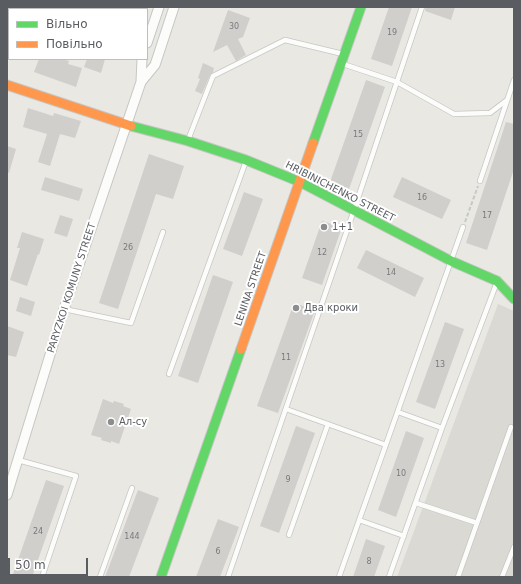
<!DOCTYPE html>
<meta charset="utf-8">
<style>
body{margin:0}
#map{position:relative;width:521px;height:584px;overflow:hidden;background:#e9e8e3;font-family:"DejaVu Sans",sans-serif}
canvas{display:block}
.frame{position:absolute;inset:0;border:8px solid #595c61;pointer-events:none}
.legend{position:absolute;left:8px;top:8px;width:140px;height:52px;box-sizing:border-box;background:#fff;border:1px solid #bdbec0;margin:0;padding:5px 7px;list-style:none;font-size:12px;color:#595c61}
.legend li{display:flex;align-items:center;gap:8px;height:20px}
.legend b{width:20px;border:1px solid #bdbec0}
.scale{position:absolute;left:8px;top:558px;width:80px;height:18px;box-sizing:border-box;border:2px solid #595c61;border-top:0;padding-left:5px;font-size:12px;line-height:14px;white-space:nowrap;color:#595c61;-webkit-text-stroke:3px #fff;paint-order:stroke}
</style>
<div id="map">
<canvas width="521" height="584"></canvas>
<div class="frame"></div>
<ul class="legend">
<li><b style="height:5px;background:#63d668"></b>Вільно</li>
<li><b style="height:5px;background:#ff974d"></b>Повільно</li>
</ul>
<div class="scale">50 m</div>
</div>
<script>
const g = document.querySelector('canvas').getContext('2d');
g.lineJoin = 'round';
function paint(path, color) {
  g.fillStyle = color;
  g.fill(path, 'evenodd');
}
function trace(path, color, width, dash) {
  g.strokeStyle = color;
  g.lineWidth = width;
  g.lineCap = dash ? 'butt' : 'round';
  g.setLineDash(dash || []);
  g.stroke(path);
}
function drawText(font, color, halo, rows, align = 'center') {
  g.font = font + ' "DejaVu Sans",sans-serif';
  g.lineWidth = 4;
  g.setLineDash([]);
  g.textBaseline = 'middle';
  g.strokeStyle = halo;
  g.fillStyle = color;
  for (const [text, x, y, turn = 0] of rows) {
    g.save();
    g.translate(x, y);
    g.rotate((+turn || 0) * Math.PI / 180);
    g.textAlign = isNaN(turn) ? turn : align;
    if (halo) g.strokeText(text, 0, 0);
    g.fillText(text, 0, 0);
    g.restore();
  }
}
const industrial = new Path2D(`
 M498,304L514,311V577H397Z`);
const building = new Path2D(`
 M389,7H412L392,66L371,59Z
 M426,7H455L451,20L425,11Z
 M228,10L250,18L243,37L238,39L246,55L236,61L227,45L213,52Z
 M39,59H62L69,61L68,64L82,68L76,87L34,72Z
 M87,59H105L101,73L84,67Z
 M203,63L214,68L213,72L210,75L202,94L195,91L200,79L198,78Z
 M366,80L385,87L349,189L330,182Z
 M28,108L53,116L54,113L81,121L75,138L60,134L50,166L38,162L47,134L23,127Z
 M506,122L514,124V169L487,250L466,243Z
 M7,146L16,149L9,173L7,172Z
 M149,154L184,166L173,199L156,194L118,309L99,303Z
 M45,177L83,189L79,201L41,190Z
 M402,177L451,200L442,219L393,197Z
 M244,192L263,199L242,256L223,249Z
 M60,215L73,219L67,237L54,233Z
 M322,221L342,227L322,285L302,278Z
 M22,232L44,239L39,255L38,254L27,286L10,280L20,248H17Z
 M366,250L424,278L415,297L357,268Z
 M213,275L233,282L198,383L178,376Z
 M20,297L35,302L31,316L16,311Z
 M294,303L315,310L278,413L257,406Z
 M445,322L464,329L435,409L416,402Z
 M7,326L24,332L16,357L7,355Z
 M103,399L113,403L114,401L124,404L123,406L131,409L119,444L111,441V443L101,440L102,438L91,435Z
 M296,426L315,433L279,533L260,526Z
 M406,431L424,438L396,517L378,510Z
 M46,480L64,486L32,577H12Z
 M138,490L159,498L129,577H105Z
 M218,519L239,527L220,577H196Z
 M366,539L385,546L374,577H353Z`);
const path = new Path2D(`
 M465,222L478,186`);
const lane = new Path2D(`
 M343,64L397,82L454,114L490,113L507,100
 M188,140L213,76L285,40L343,54
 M480,181L514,80
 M64,309L131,323L163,232
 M169,374L246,161
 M286,409L386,445
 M398,412L442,428
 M18,460L76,476L42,577
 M416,503L477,523
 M359,520L404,536
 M289,535L328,424
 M100,577L132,488
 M228,577L354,210L422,7
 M339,577L463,227
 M389,577L442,428L497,282
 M458,577L511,427
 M502,577L514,547`);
const street = new Path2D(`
 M147,43L159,7
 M141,82L155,65L174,7
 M7,495L64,309L141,82L142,59`);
const fast = new Path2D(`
 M131,126L188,141L246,160L300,182L451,261L497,281L514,299
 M313,143L361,7
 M161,577L241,349`);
const slow = new Path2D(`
 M7,85L131,126
 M241,349L313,143`);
const markers = [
 [324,227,4,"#8b8d8e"],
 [296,308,4,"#8b8d8e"],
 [111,422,4,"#8b8d8e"]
];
const numberNames = [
 ["30",234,27],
 ["19",392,33],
 ["15",358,135],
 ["16",422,198],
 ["17",487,216],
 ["26",128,248],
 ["12",322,253],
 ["14",391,273],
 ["11",286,358],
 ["13",440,365],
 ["10",401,474],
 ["9",288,480],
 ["24",38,532],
 ["144",132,537],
 ["6",218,552],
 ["8",369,562]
];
const streetNames = [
 ["HRIBINICHENKO STREET",340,192,27],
 ["PARYZKOI KOMUNY STREET",72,288,-72],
 ["LENINA STREET",251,289,-71]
];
const poiNames = [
 ["1+1",332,227],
 ["Два кроки",304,308],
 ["Ал-су",119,422]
];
paint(industrial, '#dad9d4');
paint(building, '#d0cfcc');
trace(lane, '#c6c6c5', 6);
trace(street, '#c6c6c5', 11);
trace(fast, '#c5c5c3', 11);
trace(slow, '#c5c5c3', 11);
trace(path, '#c4cac7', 2, [4, 2]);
trace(lane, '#fcfcfb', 4.5);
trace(street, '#fcfcfb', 9);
trace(fast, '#63d668', 9);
trace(slow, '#ff974d', 9);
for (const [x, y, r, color] of markers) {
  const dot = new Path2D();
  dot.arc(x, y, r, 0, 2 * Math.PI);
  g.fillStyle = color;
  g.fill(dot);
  trace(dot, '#fff', 1.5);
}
drawText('8px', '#787a7d', null, numberNames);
drawText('10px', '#595c61', '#fff', streetNames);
drawText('10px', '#595c61', '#fff', poiNames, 'left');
</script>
